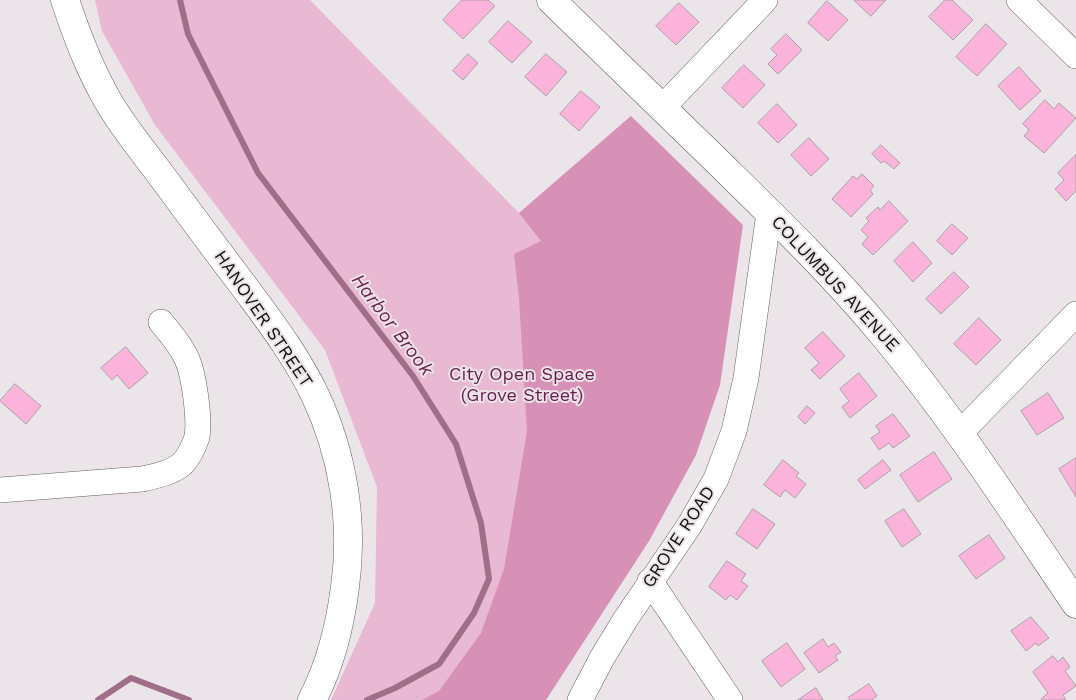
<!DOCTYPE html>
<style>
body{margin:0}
canvas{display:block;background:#ebe4e8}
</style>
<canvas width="1076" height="700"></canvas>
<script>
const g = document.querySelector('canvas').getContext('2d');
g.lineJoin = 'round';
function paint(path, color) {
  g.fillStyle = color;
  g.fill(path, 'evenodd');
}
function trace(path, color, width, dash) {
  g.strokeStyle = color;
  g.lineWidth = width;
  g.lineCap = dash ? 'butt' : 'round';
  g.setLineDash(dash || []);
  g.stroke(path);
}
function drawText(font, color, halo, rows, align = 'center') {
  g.font = font + ' "Work Sans",sans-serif';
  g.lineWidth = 4;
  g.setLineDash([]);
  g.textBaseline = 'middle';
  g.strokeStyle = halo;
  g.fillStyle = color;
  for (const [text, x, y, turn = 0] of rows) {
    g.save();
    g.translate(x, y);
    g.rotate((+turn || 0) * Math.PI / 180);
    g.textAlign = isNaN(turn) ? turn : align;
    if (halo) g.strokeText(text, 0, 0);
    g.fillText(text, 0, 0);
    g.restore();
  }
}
const green = new Path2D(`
 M95,0H310L519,213L631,116L546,700H331L375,603L377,487L325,350L155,125L102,31Z`);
const forest = new Path2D(`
 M631,116L743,225L720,385L696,455L649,541L546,700H422L439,691L481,633L504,569L527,431L519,298L514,254L541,241L519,213Z`);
const stream = new Path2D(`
 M180,0L188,34L258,173L413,376L456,444L481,523L489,579L474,613L439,664L395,688L367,700
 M98,700L131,678L189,700`);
const building = new Path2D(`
 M462,0H488L495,6L463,39L443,20Z
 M854,0H886L871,16Z
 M945,0H952L973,20L953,40L929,17Z
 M827,1L848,20L828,41L808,23Z
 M679,3L699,22L676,45L656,26Z
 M508,21L532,42L512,63L489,42Z
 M986,24L1007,44L977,76L956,57Z
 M786,34L802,50L778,74L768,64L777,55L771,49Z
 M468,54L478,63L463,80L453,71Z
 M546,54L567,72L546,96L525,77Z
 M744,65L765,85L743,108L722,88Z
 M1019,67L1041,91L1020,110L998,86Z
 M581,91L600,107L579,131L560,114Z
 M1045,100L1054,109L1059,103L1076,118L1044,153L1024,136L1029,130L1023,124Z
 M777,104L797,125L778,143L758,123Z
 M809,138L829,159L811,176L791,155Z
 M881,145L900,163L894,169L884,161L881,163L872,154Z
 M1076,155V191L1066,201L1055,189L1064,180L1058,173Z
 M862,174L874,186L870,190L873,194L851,217L832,199L853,176L857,179Z
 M889,201L908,221L873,255L862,244L868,237L861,230L869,221L866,218L878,207L880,210Z
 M952,224L968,238L952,255L937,241Z
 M913,242L932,263L913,282L894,261Z
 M954,272L969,287L941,314L926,299Z
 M979,318L1001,340L976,365L954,344Z
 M823,332L845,356L820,379L811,370L819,363L805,348Z
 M126,347L148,373L129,389L117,375L112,380L101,368Z
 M859,373L877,396L850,418L842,407L849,401L840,389Z
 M15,384L41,406L26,424L0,401Z
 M1048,393L1064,418L1037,435L1021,411Z
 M807,406L815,413L805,424L798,417Z
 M893,414L910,436L893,448L889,443L879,450L871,438L880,432L876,426Z
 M934,452L952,479L918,502L900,475Z
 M1076,458V497L1059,469Z
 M783,460L799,473L796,476L806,484L795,498L785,490L780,497L764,485Z
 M883,460L891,470L865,489L858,480Z
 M753,509L775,524L757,549L736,534Z
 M904,509L921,534L902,547L885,521Z
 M989,535L1005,558L976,579L959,556Z
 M727,561L746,574L741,581L748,586L737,600L730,595L726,600L709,587Z
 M1031,617L1049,638L1038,646L1036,643L1026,651L1011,631Z
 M823,639L828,647L834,643L841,652L835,656L838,660L819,673L804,653Z
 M787,643L805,669L781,687L762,661Z
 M1053,656L1058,662L1063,657L1070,667L1065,671L1076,686L1063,695L1066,700H1042L1041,699L1048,693L1033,672Z
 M869,684L877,696L872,700H850L848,698Z
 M816,688L823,700H798Z`);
const minor = new Path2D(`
 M1019,0L1076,56
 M662,108L765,0
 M960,433L1076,314
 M0,490L142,479C156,476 171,473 182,464C189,457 194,446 197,437C200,419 194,373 186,357C180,344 170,333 161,322
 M650,581L730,700
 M580,700L602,658L625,620L689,526L716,479L734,431L746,378L769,213`);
const tertiary = new Path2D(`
 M551,0C607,54 663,109 719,163C775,218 831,272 881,332C953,418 1013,511 1076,604`);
const secondary = new Path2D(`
 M65,0C77,36 89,68 108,101C123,127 143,151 161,175C189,213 217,251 246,289C271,323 297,357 315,395C343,454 354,522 345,587C340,626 330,666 312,700`);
const streetNames = [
 ["COLUMBUS AVENUE",835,284,47],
 ["HANOVER STREET",263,319,56],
 ["GROVE ROAD",679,537,-57]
];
const parkNames = [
 ["City Open Space",522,375],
 ["(Grove Street)",522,396]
];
const waterNames = [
 ["Harbor Brook",392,325,53]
];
paint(green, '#e9b8d2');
paint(forest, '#d791b7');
trace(stream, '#a06e89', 6);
paint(building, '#fcb3db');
trace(building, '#a8a2a5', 1);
trace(minor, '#655f62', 26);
trace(tertiary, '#655f62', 29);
trace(secondary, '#655f62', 29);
trace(minor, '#fff', 25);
trace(tertiary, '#fff', 28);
trace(secondary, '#fff', 28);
drawText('18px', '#121011', '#ebe4e8', streetNames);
drawText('18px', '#6a194d', '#ebe4e8', parkNames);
drawText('italic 19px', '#722155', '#ebe4e8', waterNames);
</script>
